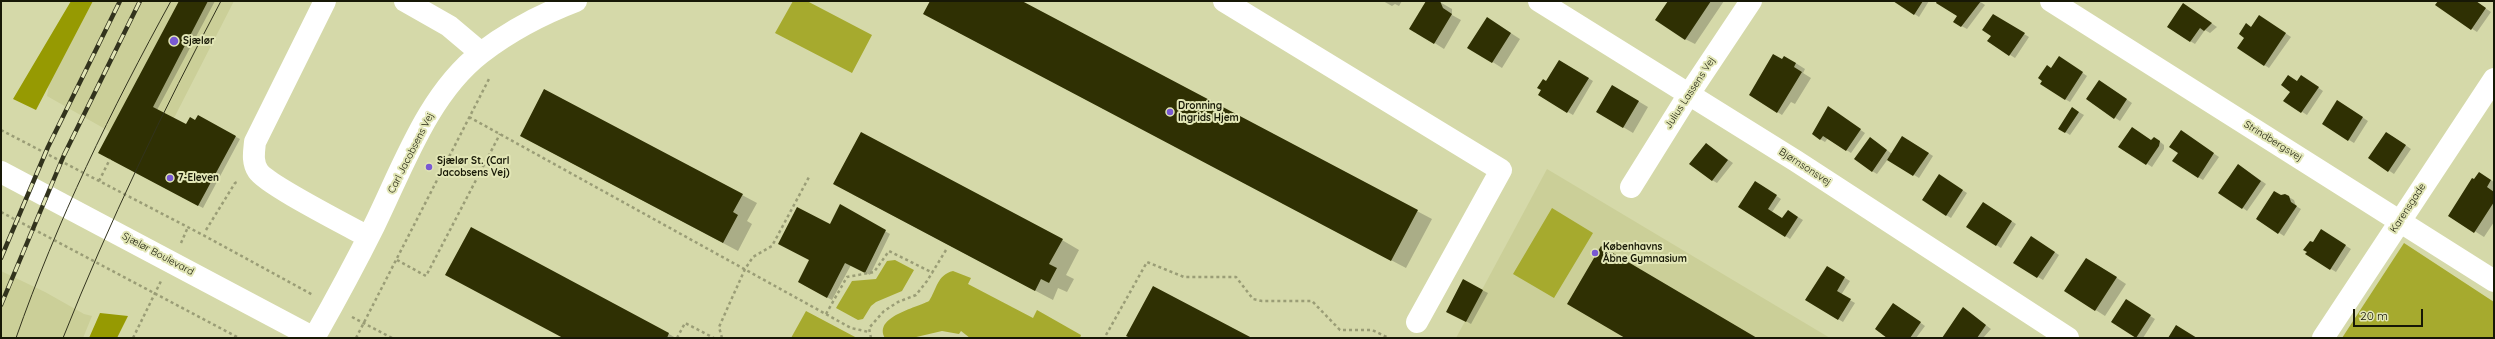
<!DOCTYPE html>
<meta charset="utf-8">
<style>
body{margin:0}
#map{position:relative;width:2495px;height:339px;overflow:hidden;background:#d5d9a9;font-family:Quicksand,sans-serif}
canvas{display:block}
.frame{position:absolute;inset:0;border:2px solid #171806;pointer-events:none}
.scale{position:absolute;left:2353px;top:309px;width:70px;height:18px;box-sizing:border-box;border:2px solid #171806;border-top:0;padding-left:5px;font-size:12px;line-height:14px;white-space:nowrap;color:#171806;-webkit-text-stroke:3px #e2e6b6;paint-order:stroke}
</style>
<div id="map">
<canvas width="2495" height="339"></canvas>
<div class="frame"></div>
<div class="scale">20 m</div>
</div>
<script>
const g = document.querySelector('canvas').getContext('2d');
g.lineJoin = 'round';
function paint(path, color) {
  g.fillStyle = color;
  g.fill(path, 'evenodd');
}
function trace(path, color, width, dash) {
  g.strokeStyle = color;
  g.lineWidth = width;
  g.lineCap = dash ? 'butt' : 'round';
  g.setLineDash(dash || []);
  g.stroke(path);
}
function drawText(font, color, halo, rows, align = 'center') {
  g.font = font + ' Quicksand,sans-serif';
  g.lineWidth = 4;
  g.setLineDash([]);
  g.textBaseline = 'middle';
  g.strokeStyle = halo;
  g.fillStyle = color;
  for (const [text, x, y, turn = 0] of rows) {
    g.save();
    g.translate(x, y);
    g.rotate((+turn || 0) * Math.PI / 180);
    g.textAlign = isNaN(turn) ? turn : align;
    if (halo) g.strokeText(text, 0, 0);
    g.fillText(text, 0, 0);
    g.restore();
  }
}
const built = new Path2D(`
 M93,1H234L174,118L153,107L135,146L47,96L49,84Z
 M1547,169L1830,338H1456Z
 M1,271L45,292L84,314L92,316L83,338H1Z`);
const green = new Path2D(`
 M793,1H807L872,35L852,73L775,33Z
 M1552,208L1593,233L1554,298L1513,274Z
 M2404,243L2494,302V338H2342Z
 M895,260L914,270L902,291L876,302L871,306L863,319L858,320L836,308L852,281L876,279L887,261Z
 M953,271L971,278L968,284L1033,318L1037,310L1081,335L1080,338H970L961,331L959,334L942,331L912,338H885C873,317 916,308 929,301C937,289 937,275 953,271Z
 M806,311L857,338H791Z`);
const forest = new Path2D(`
 M71,1H93L36,110L13,99Z
 M100,313L128,316L117,338H89Z`);
const shadow = new Path2D(`
 M180,1H215L157,110L187,126L196,121L198,117L240,139L203,208L99,153Z
 M931,1H1020L1432,219L1406,268L939,22Z
 M1383,1H1402L1399,6L1395,4L1392,6Z
 M1427,1H1438L1452,9V15L1461,20L1444,49L1411,28Z
 M1669,1H1724L1695,44L1685,39Z
 M1895,1H1929L1919,17Z
 M1939,1H1979L1985,5L1967,29L1954,22L1958,16Z
 M2439,1H2475L2491,12L2477,32L2436,5Z
 M2188,7L2217,27L2210,33L2205,30L2195,44L2190,41Z
 M1993,15L2029,37L2015,58L1988,41L1992,35Z
 M2264,19L2291,37L2269,68L2238,48L2251,27Z
 M1497,24L1520,39L1502,68L1469,47Z
 M1773,55L1782,60L1794,62L1805,69L1803,73L1811,78L1795,104L1791,102L1782,115L1751,95Z
 M2064,60L2087,76L2070,102L2065,99L2052,69Z
 M1560,61L1593,81L1573,115L1539,95Z
 M2306,79L2323,91L2307,115L2285,101L2297,82Z
 M2104,84L2132,103L2120,121L2087,99Z
 M1613,86L1648,107L1633,133L1598,112Z
 M2342,104L2368,121L2354,143L2349,140Z
 M1833,111L1865,133L1851,153L1828,138L1825,142L1820,139Z
 M2077,111L2084,115L2070,135L2059,128Z
 M2186,135L2219,157L2203,180L2198,177L2179,153Z
 M2392,136L2411,149L2394,174L2370,158Z
 M1908,140L1933,156L1919,178L1888,159L1877,174L1872,171L1875,141L1892,154Z
 M2159,141L2164,145V149L2152,167L2120,146Z
 M536,144L742,195L757,203L747,221L752,224L738,251Z
 M1706,144L1733,163L1717,183L1712,180Z
 M2243,168L2266,184L2247,211L2243,208Z
 M2480,173L2494,182V222L2484,237L2449,215Z
 M1945,179L1967,193L1951,218L1946,215Z
 M1760,185L1781,199L1772,212L1783,219L1793,214L1803,220L1790,239L1740,206Z
 M852,194L1062,240L1079,250L1066,275L1074,279L1067,292L1058,288L1053,300Z
 M2285,195L2294,200L2296,206L2301,209L2284,236L2258,219Z
 M841,206L890,234L870,275L851,265L832,300L804,285Z
 M1988,206L2016,224L2001,248L1968,227Z
 M471,229L669,334L676,338H564Z
 M2322,231L2351,249L2336,272L2306,254Z
 M2036,240L2059,255L2043,280L2015,263Z
 M2096,264L2126,284L2105,316L2066,291Z
 M1827,267L1850,281L1841,295L1855,303L1843,322L1807,300Z
 M1464,281L1488,293L1471,324L1448,311Z
 M2126,301L2155,319L2143,338H2138L2113,322Z
 M1894,304L1925,326L1916,338H1889Z
 M1968,312L1991,329L1983,338H1943Z`);
const building = new Path2D(`
 M179,1H208L153,107L186,124L190,117L195,120L198,115L236,136L198,206L98,153Z
 M930,1H1022L1418,210L1391,261L923,14Z
 M1426,1H1440L1443,8L1452,14L1434,44L1409,29Z
 M1668,1H1711L1685,40L1655,20Z
 M1893,1H1923L1914,15Z
 M1937,1H1981L1961,27L1953,22L1957,16L1936,3Z
 M2438,1H2476L2486,8L2471,30L2435,5Z
 M2183,3L2212,23L2204,31L2200,28L2190,42L2167,27Z
 M1993,14L2025,33L2009,56L1987,41L1991,36L1982,30Z
 M2259,15L2286,33L2264,66L2237,48L2244,38L2239,34L2246,23L2251,27Z
 M1487,17L1511,33L1492,63L1467,48Z
 M1773,54L1782,59L1784,56L1796,63L1794,67L1802,72L1777,113L1749,95Z
 M2059,56L2083,72L2065,100L2040,84L2042,81L2038,78L2047,65L2051,68Z
 M1559,60L1589,78L1567,113L1538,95L1541,90L1537,88L1543,79L1546,81Z
 M2288,75L2297,81L2301,75L2319,87L2301,113L2283,101L2290,92L2281,85Z
 M2099,80L2127,99L2114,119L2086,99Z
 M1612,85L1639,101L1623,128L1596,112Z
 M544,89L743,194L733,212L738,215L723,243L520,136Z
 M2337,100L2363,117L2348,141L2322,124Z
 M1828,106L1861,129L1846,151L1823,136L1820,140L1812,134Z
 M2072,107L2079,112L2065,133L2058,129Z
 M2132,127L2151,140L2154,137L2160,141L2159,146L2146,165L2118,147Z
 M2181,130L2214,153L2198,178L2172,161L2178,153L2169,147Z
 M861,132L1063,239L1049,264L1057,268L1049,283L1041,279L1035,291L833,184Z
 M2386,132L2406,145L2388,172L2368,158Z
 M1902,136L1929,153L1913,176L1887,160Z
 M1870,137L1887,150L1872,172L1854,159Z
 M1706,143L1728,160L1712,181L1689,164Z
 M2238,164L2261,181L2242,209L2218,193Z
 M2479,172L2491,180L2487,187L2494,192V202L2474,233L2448,216L2472,178L2474,179Z
 M1939,174L1963,190L1946,216L1922,200Z
 M1755,181L1777,195L1768,209L1782,218L1788,210L1798,217L1785,237L1738,207Z
 M2274,191L2281,195L2285,194L2289,196L2291,202L2297,206L2278,234L2256,219Z
 M1983,202L2012,221L1996,246L1966,227Z
 M840,204L886,230L865,273L845,263L827,298L798,282L809,260L778,244L797,207L830,224Z
 M471,227L669,333L667,338H563L445,275Z
 M2321,229L2346,245L2330,270L2305,254L2307,252L2303,250L2310,241L2313,242Z
 M2031,236L2055,252L2037,278L2013,263Z
 M1601,246L1757,338H1625L1567,304Z
 M2086,258L2117,277L2095,311L2064,291Z
 M1827,266L1845,277L1837,291L1851,299L1838,320L1805,300Z
 M1463,279L1483,290L1466,322L1446,312Z
 M1153,286L1252,338H1130L1126,336Z
 M2126,299L2151,315L2136,338L2111,322Z
 M1893,303L1921,322L1910,338H1887L1875,329Z
 M1963,307L1986,325L1977,338H1942Z
 M2176,325L2197,338H2168Z`);
const path = new Path2D(`
 M469,117L851,328L869,332
 M1,130L203,235L313,295
 M99,181L110,159
 M1,212L239,338
 M206,230L235,183L239,181
 M181,243L188,227
 M397,260L426,276L500,134
 M826,314L847,277L874,272L889,251L933,273
 M352,317L392,338
 M1106,335L1147,262L1184,277H1236L1253,299L1262,301H1312L1340,330H1372L1389,338
 M133,338L161,281
 M356,338L490,77
 M677,338L685,323L714,338
 M722,338L719,327L745,269L753,257L772,246L809,177
 M871,338L869,328L884,311L898,302L916,295L927,281L946,250`);
const minor = new Path2D(`
 M325,1L255,142C254,152 252,162 258,171C267,185 349,226 368,237
 M405,1L449,26L481,53
 M1224,1L1501,170L1417,322
 M1539,1L1796,161L2068,338
 M2051,1L2494,281
 M1,172L314,338
 M1631,187L1689,94L1751,1
 M314,338C335,301 355,264 374,226C403,167 428,94 481,53C511,30 542,14 576,1
 M2323,338L2494,79`);
const tram = new Path2D(`
 M16,338C57,221 111,110 171,1
 M63,338C109,222 163,111 221,1`);
const rail = new Path2D(`
 M1,258L48,147L120,1
 M1,305L64,155L140,1`);
const markers = [
 [174,41,5,"#7959d3"],
 [1170,112,4,"#7959d3"],
 [429,167,4,"#7959d3"],
 [170,178,4,"#7959d3"],
 [1595,253,4,"#7959d3"]
];
const poiNames = [
 ["Sjælør",183,41],
 ["Dronning",1178,106],
 ["Ingrids Hjem",1178,118],
 ["Sjælør St. (Carl",437,161],
 ["Jacobsens Vej)",437,173],
 ["7-Eleven",178,178],
 ["Københavns",1603,247],
 ["Åbne Gymnasium",1603,259]
];
const streetNames = [
 ["Julius Lassens Vej",1690,93,-57],
 ["Strindbergsvej",2273,141,32],
 ["Carl Jacobsens Vej",411,153,-63],
 ["Bjørnsonsvej",1805,167,33],
 ["Karensgade",2408,208,-57],
 ["Sjælør Boulevard",158,254,28]
];
paint(built, '#cbcf98');
paint(green, '#a6aa2e');
paint(forest, '#969a02');
paint(shadow, '#0003');
paint(building, '#2f3003');
trace(path, '#9a9d76', 2.5, [3, 3]);
trace(minor, '#fff', 22);
trace(tram, '#32331d', 1);
trace(rail, '#32331d', 4.5);
trace(rail, '#e2e6b6', 3, [9]);
for (const [x, y, r, color] of markers) {
  const dot = new Path2D();
  dot.arc(x, y, r, 0, 2 * Math.PI);
  g.fillStyle = color;
  g.fill(dot);
  trace(dot, '#e2e6b6', 1.5);
}
drawText('bold 10px', '#171806', '#e2e6b6', poiNames, 'left');
drawText('10px', '#171806', '#e2e6b6', streetNames);
</script>
